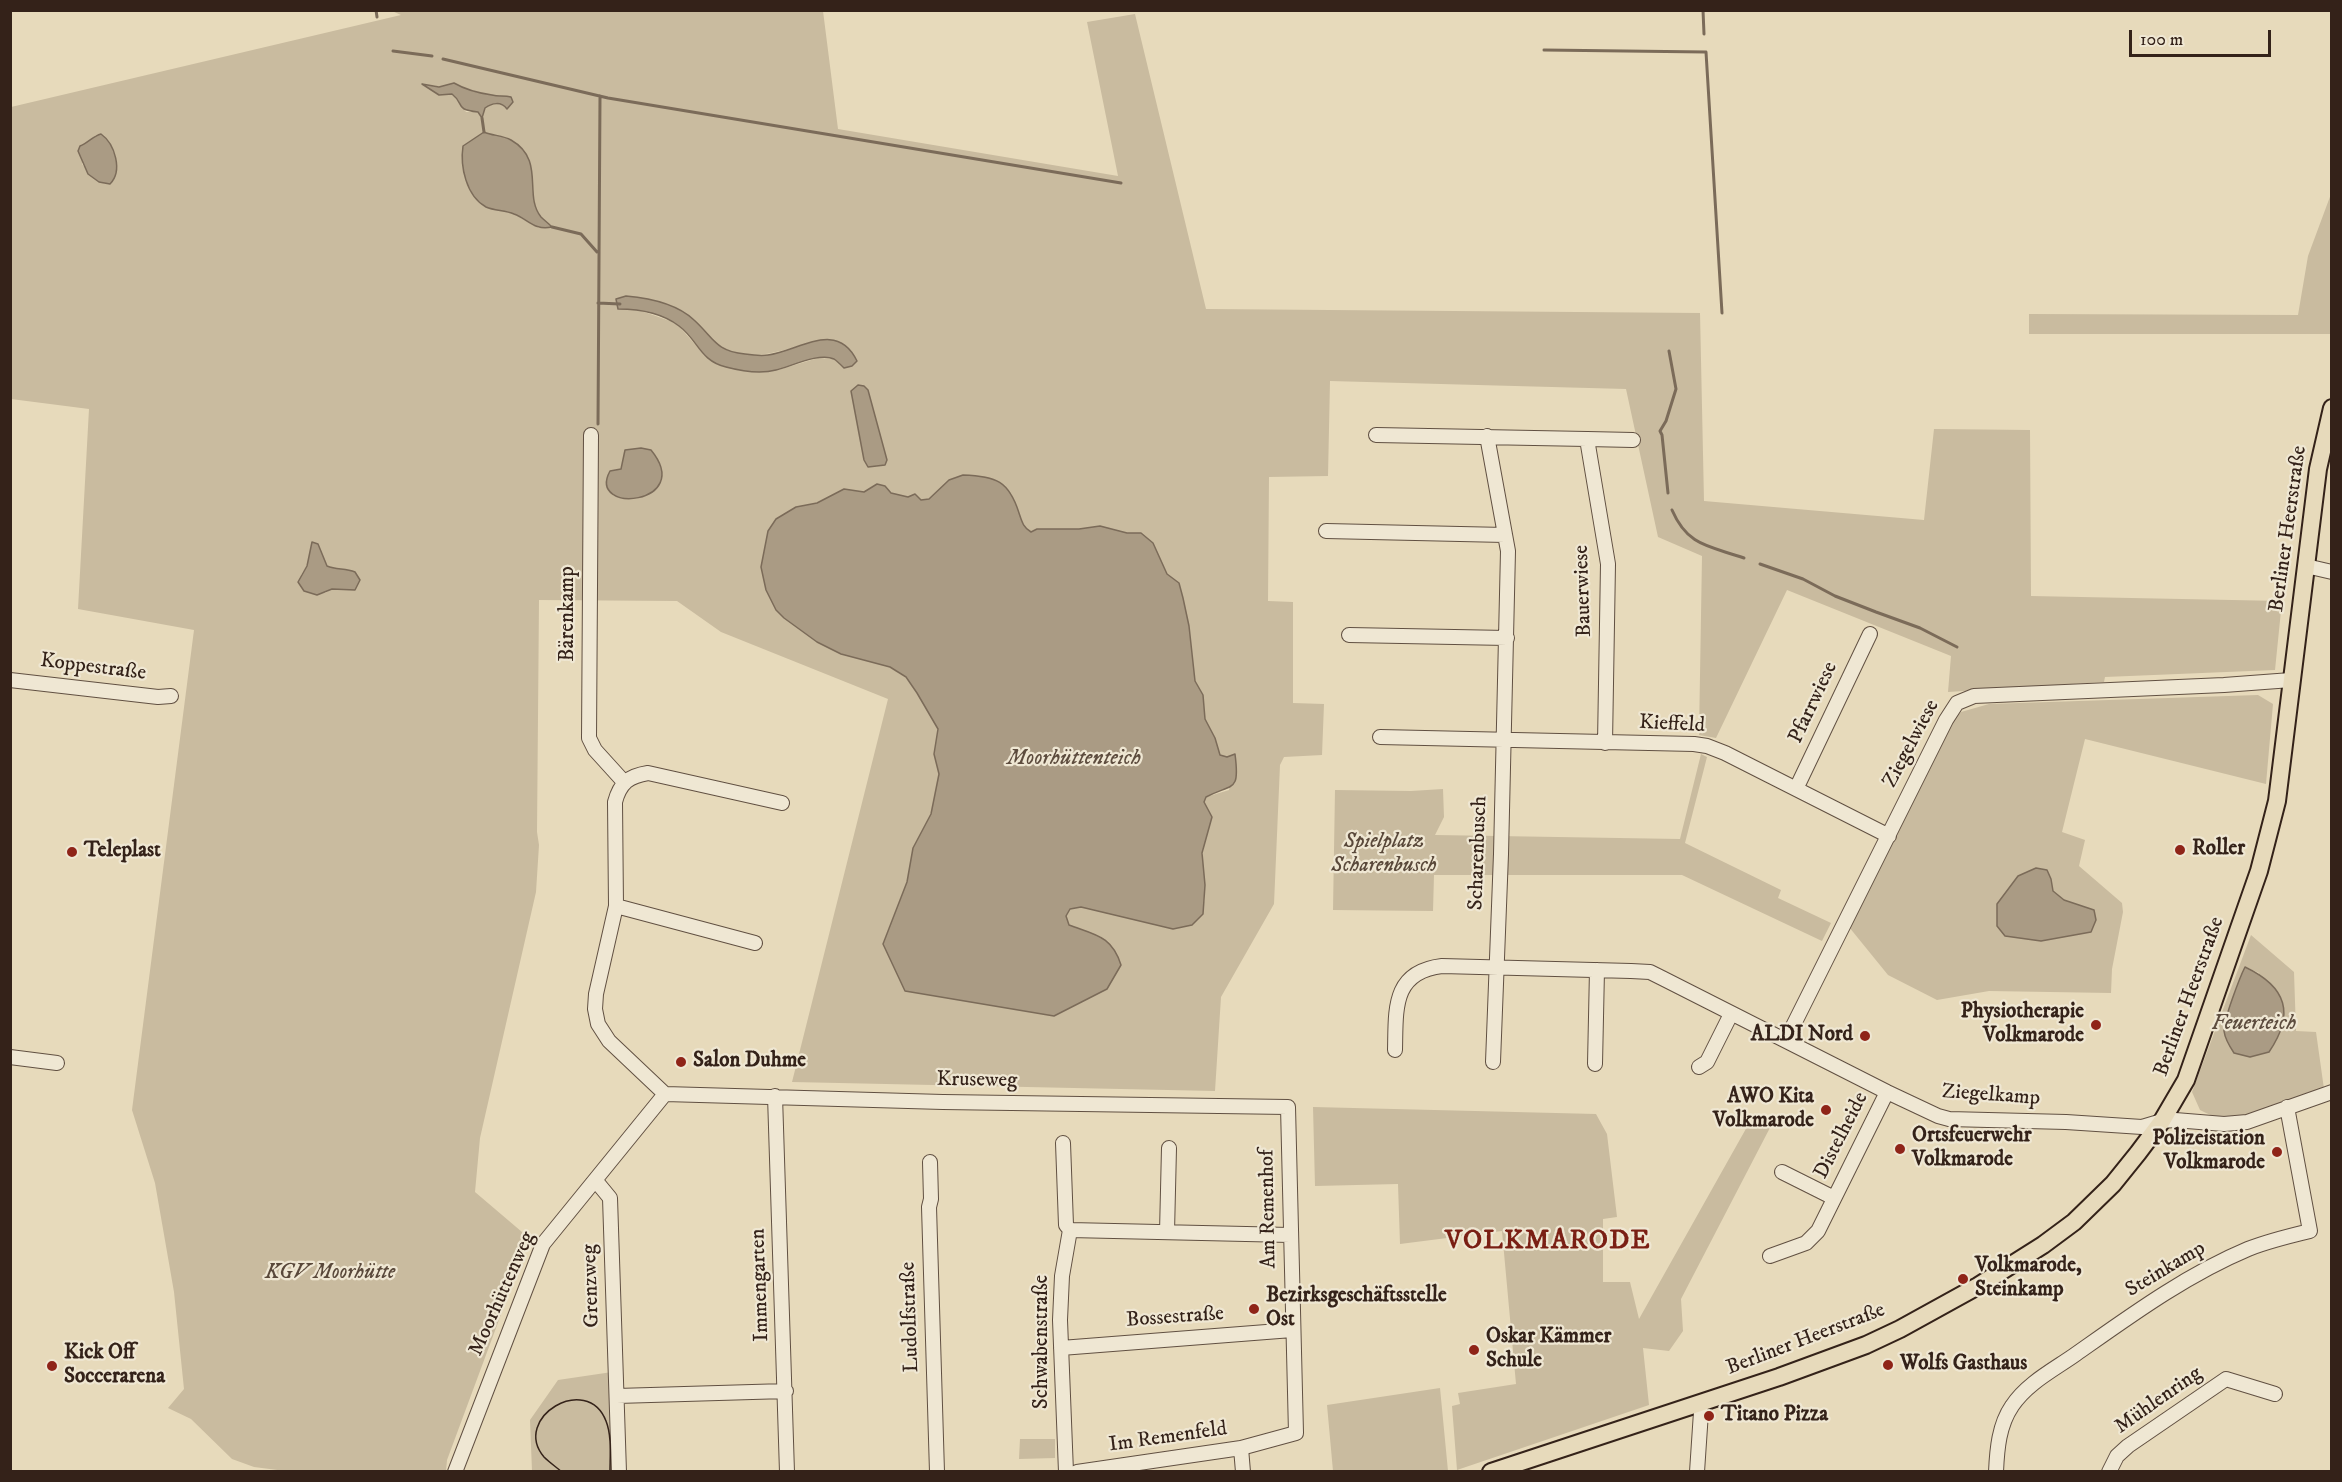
<!DOCTYPE html>
<meta charset="utf-8">
<style>
body{margin:0}
#map{position:relative;width:2342px;height:1482px;overflow:hidden;background:#e7dabb;font-family:"IM FELL DW Pica",serif}
canvas{display:block}
.frame{position:absolute;inset:0;border:12px solid #342219;pointer-events:none}
.scale{position:absolute;left:2129px;top:30px;width:142px;height:27px;box-sizing:border-box;border:3px solid #342219;border-top:0;padding-left:8px;font-size:18px;line-height:21px;white-space:nowrap;color:#342219;-webkit-text-stroke:4px #efe7d3;paint-order:stroke}
</style>
<div id="map">
<canvas width="2342" height="1482"></canvas>
<div class="frame"></div>
<div class="scale">100 m</div>
</div>
<script>
const g = document.querySelector('canvas').getContext('2d');
g.lineJoin = 'round';
function paint(path, color) {
  g.fillStyle = color;
  g.fill(path, 'evenodd');
}
function trace(path, color, width, dash) {
  g.strokeStyle = color;
  g.lineWidth = width;
  g.lineCap = dash ? 'butt' : 'round';
  g.setLineDash(dash || []);
  g.stroke(path);
}
function drawText(font, color, halo, rows, align = 'center') {
  g.font = font + ' "IM FELL DW Pica",serif';
  g.lineWidth = 4.5;
  g.setLineDash([]);
  g.textBaseline = 'middle';
  g.strokeStyle = halo;
  g.fillStyle = color;
  for (const [text, x, y, turn = 0] of rows) {
    g.save();
    g.translate(x, y);
    g.rotate((+turn || 0) * Math.PI / 180);
    g.textAlign = isNaN(turn) ? turn : align;
    if (halo) g.strokeText(text, 0, 0);
    g.fillText(text, 0, 0);
    g.restore();
  }
}
const green = new Path2D(`
 M392,11H823L838,129L1118,176L1087,22L1135,14L1206,309L1700,313L1704,501L1924,520L1934,429L2030,430L2031,596L2282,601L2275,670L2105,677L2104,682L1948,692L1951,656L1787,590L1716,738L1699,735L1702,556L1658,537L1626,389L1330,381L1328,476L1269,477L1268,601L1293,602V703L1324,704L1322,755L1284,757L1280,765L1274,904L1221,997L1215,1091L792,1082L888,699L721,632L677,601L539,600L537,832L539,845L536,892L480,1138L475,1192L522,1232L519,1266L447,1460L446,1471L293,1472L254,1467L232,1459L191,1419L168,1408L184,1389L174,1292L155,1183L132,1110L194,630L78,609L89,409L11,399V107L401,15ZM424,85L463,88L493,96L500,95L505,106C497,103 492,103 485,107L482,117L478,112H466L452,93L447,95ZM484,132C493,136 502,135 511,140C544,159 524,195 541,217C543,220 548,223 551,227L539,228L512,213L486,207L471,193L463,166ZM96,135L114,152L116,172L105,182H99L82,164L89,143ZM626,296C649,298 676,303 694,320C706,331 714,347 731,352C769,362 794,343 830,339L838,363L834,359L818,358L778,370L739,369L706,357L679,326L670,321L636,309H618ZM851,391L887,459L864,460ZM641,448L660,481C647,501 635,496 614,496C607,487 605,480 610,471L621,469L625,450ZM844,489L864,492L870,490L908,497L915,494L921,500L929,499L938,492L1011,493L1024,528L1031,532L1037,529H1079L1100,526L1127,533L1141,534L1153,543L1167,574L1179,583L1183,598L1189,626L1195,681L1203,695L1205,719L1215,738L1219,755L1227,758L1235,755L1229,790L1206,797L1204,802L1212,817C1208,829 1203,842 1203,854C1201,882 1214,901 1192,925L1081,907L1070,909L1066,916L1069,925L1101,937L883,943L907,882L913,848L931,814L939,774L934,754L938,729L917,693L906,678L890,667L841,654L796,507L817,503ZM312,542L318,545L327,566C337,570 345,568 355,572L360,580L343,590L332,589L325,593L301,575L307,566Z
 M2331,194V334H2029V314L2298,315L2308,256Z
 M2258,695L2273,704L2266,784L2085,739L2062,832L2085,840L2079,866L2122,903L2123,912L2112,969L2111,993L1989,991L1937,1000L1888,975L1849,927L1949,724L1961,712L1989,704ZM2051,879L2053,891L2064,900L2094,910L1997,904Z
 M1701,754L1707,757L1685,843L1781,890L1778,898L1831,923L1822,941L1682,875H1434L1433,911L1333,910L1335,790L1411,791L1443,789L1444,817L1435,835L1680,839Z
 M2251,935L2294,972L2296,1031L2316,1032L2324,1089C2299,1098 2251,1121 2226,1119C2216,1118 2208,1114 2200,1110L2192,1092ZM2246,967L2259,973L2269,1052Z
 M1313,1107L1596,1114L1607,1134L1617,1217L1603,1219V1282H1630L1639,1319L1752,1118L1774,1120L1681,1299L1683,1331L1669,1351L1643,1348L1649,1405L1457,1470L1452,1406L1460,1404L1458,1393L1516,1384L1502,1231L1400,1244L1398,1184L1315,1186Z
 M612,1372L613,1471H532L530,1420L558,1380Z
 M1440,1388L1448,1471H1333L1327,1405Z
 M1020,1439H1055V1458L1019,1459Z`);
const water = new Path2D(`
 M454,83C466,90 478,93 492,95C499,97 504,95 511,97L513,102L507,109C501,101 492,103 485,108L482,118L478,112C453,109 466,105 452,94L439,95L422,84L439,87Z
 M484,132C493,136 502,135 511,140C546,160 523,195 541,217C544,220 548,223 552,227C534,231 528,219 514,214C505,210 495,211 486,207C466,196 460,166 463,146Z
 M101,134C115,144 123,171 110,184L99,182L88,174L78,151L80,146C88,143 93,136 101,134Z
 M626,296C649,298 676,303 694,320C714,338 715,351 745,354C752,355 761,356 768,355C799,351 837,319 857,361L852,366L844,368C841,365 837,361 834,359C819,352 790,367 776,370C761,374 741,371 726,367C700,361 698,340 679,326C662,313 639,309 618,309L616,299Z
 M858,385L864,386L868,390L887,460L885,465L868,467L864,460L851,391Z
 M641,448L651,450C696,505 586,515 610,471L621,469L625,450Z
 M963,475C996,476 1009,481 1019,513C1022,522 1023,527 1031,532L1037,529H1079L1100,526L1127,533H1141L1153,543L1167,574L1179,583L1183,598L1189,626L1195,681L1203,695L1205,719L1215,738L1220,755L1227,757L1235,754C1240,793 1233,783 1206,797L1204,802L1212,817L1202,853L1205,885L1203,914L1192,925L1173,929L1081,907L1070,909L1066,916L1069,925C1096,935 1112,936 1121,965L1107,989L1054,1016L905,991L883,944L907,882L913,848L931,814L939,774L934,754L938,729L917,693L906,677L890,667L841,654L817,642L784,618L776,610L766,590L761,567L768,531L776,519L796,507L817,503L844,489L864,492L877,484L885,486L891,493L908,497L915,494L921,500L929,499L949,480Z
 M312,542L318,544L327,566C337,570 345,568 355,572L360,580L355,590L332,589L317,595L304,591L298,582L307,566Z
 M2036,868L2047,870L2051,879L2053,891L2064,900L2094,910L2096,920L2091,932L2041,941L2005,936L1997,926V904L2018,876Z
 M2245,967C2287,987 2295,1014 2269,1052L2250,1057L2234,1053C2230,1047 2225,1039 2224,1031C2223,1021 2240,977 2245,967Z`);
const stream = new Path2D(`
 M376,10L377,17
 M1703,10L1704,34
 M1544,50L1706,52L1722,313
 M393,51L432,56
 M443,59L608,98L1121,183
 M482,118L484,132
 M552,227L581,234L597,252
 M598,303L620,304
 M598,424L600,96
 M1668,493L1662,435L1660,431L1666,421L1676,389L1669,351
 M1672,510C1688,547 1710,546 1744,558
 M1760,564L1803,579L1835,596L1876,612L1920,628L1957,647`);
const minor = new Path2D(`
 M591,435L589,738L595,750L624,782
 M1376,435L1587,439L1608,564L1605,743
 M1487,436L1508,551L1501,854L1493,1062
 M1587,439L1633,440
 M1326,531L1505,535
 M2306,566L2332,572
 M1349,635L1507,638
 M10,680L158,697L171,696
 M1380,737L1694,744L1707,746L1725,753L1889,836
 M1796,789L1870,634
 M616,906L755,943
 M1786,1040L1946,720L1957,703L1974,696L2224,685L2291,680
 M1395,1050C1396,1009 1392,972 1442,966L1631,971L1650,972L1664,979L1887,1092L1938,1116L1949,1119L2066,1122L2142,1127L2162,1121L2175,1120L2224,1124L2247,1122L2332,1092
 M10,1057L57,1063
 M1595,1064L1597,970
 M1699,1067L1707,1062L1731,1014
 M665,1094L943,1102L1288,1107L1296,1433L1241,1448
 M665,1094L609,1041L598,1024L595,1009L596,994L616,906L615,802C620,783 629,776 648,773L782,803
 M775,1096L787,1472
 M1063,1143L1066,1225L1070,1230L1062,1276L1060,1320L1066,1472
 M930,1162L931,1199L929,1207L937,1472
 M1782,1172L1834,1198
 M596,1181L610,1198L619,1472
 M1070,1230L1290,1235
 M1167,1232L1169,1148
 M1770,1256L1806,1243L1818,1231L1887,1092
 M1061,1348L1292,1330
 M617,1396L786,1391
 M455,1472L543,1244L665,1094
 M1077,1472L1241,1448L1243,1472
 M1697,1472L1701,1412L1699,1403
 M1996,1472C1997,1449 1999,1425 2012,1406C2027,1383 2055,1369 2076,1354C2130,1316 2186,1275 2248,1249C2268,1241 2289,1236 2310,1231L2287,1107
 M2109,1472L2117,1456L2128,1446L2226,1379L2275,1394`);
const major = new Path2D(`
 M1491,1472L1779,1377L1866,1345L1900,1329L1978,1286L2043,1245L2074,1222L2113,1184L2138,1153L2162,1121L2186,1080L2259,871L2277,801L2318,469L2332,408`);
const tram = new Path2D(`
 M562,1472C556,1467 549,1462 544,1457C511,1418 587,1372 606,1421C612,1436 610,1456 610,1472`);
const markers = [
 [2180,850,6,"#8f2418"],
 [72,852,6,"#8f2418"],
 [2096,1025,6,"#8f2418"],
 [1865,1036,6,"#8f2418"],
 [681,1062,6,"#8f2418"],
 [1826,1110,6,"#8f2418"],
 [1900,1149,6,"#8f2418"],
 [2277,1152,6,"#8f2418"],
 [1963,1279,6,"#8f2418"],
 [1254,1309,6,"#8f2418"],
 [1474,1350,6,"#8f2418"],
 [1888,1365,6,"#8f2418"],
 [52,1366,6,"#8f2418"],
 [1709,1416,6,"#8f2418"]
];
const streetNames = [
 ["Berliner Heerstraße",2289,529,-82],
 ["Bauerwiese",1584,591,-92],
 ["Bärenkamp",569,614,-90],
 ["Koppestraße",93,668,7],
 ["Pfarrwiese",1814,703,-65],
 ["Kieffeld",1672,725,3],
 ["Ziegelwiese",1912,744,-62],
 ["Scharenbusch",1479,853,-88],
 ["Berliner Heerstraße",2190,997,-70],
 ["Kruseweg",977,1081,1],
 ["Ziegelkamp",1991,1096,4],
 ["Distelheide",1842,1136,-63],
 ["Am Remenhof",1269,1209,-91],
 ["Steinkamp",2166,1270,-31],
 ["Immengarten",761,1285,-92],
 ["Grenzweg",592,1286,-92],
 ["Moorhüttenweg",503,1294,-66],
 ["Ludolfstraße",911,1317,-92],
 ["Bossestraße",1175,1318,-4],
 ["Berliner Heerstraße",1806,1340,-21],
 ["Schwabenstraße",1043,1342,-90],
 ["Mühlenring",2159,1401,-35],
 ["Im Remenfeld",1168,1438,-8]
];
const parkNames = [
 ["Spielplatz",1384,843],
 ["Scharenbusch",1384,867],
 ["KGV Moorhütte",330,1274]
];
const poiNames = [
 ["Roller",2192,850],
 ["Teleplast",84,852],
 ["Physiotherapie",2084,1013,"right"],
 ["Volkmarode",2084,1037,"right"],
 ["ALDI Nord",1853,1036,"right"],
 ["Salon Duhme",693,1062],
 ["AWO Kita",1814,1098,"right"],
 ["Volkmarode",1814,1122,"right"],
 ["Ortsfeuerwehr",1912,1137],
 ["Volkmarode",1912,1161],
 ["Polizeistation",2265,1140,"right"],
 ["Volkmarode",2265,1164,"right"],
 ["Volkmarode,",1975,1267],
 ["Steinkamp",1975,1291],
 ["Bezirksgeschäftsstelle",1266,1297],
 ["Ost",1266,1321],
 ["Oskar Kämmer",1486,1338],
 ["Schule",1486,1362],
 ["Kick Off",64,1354],
 ["Soccerarena",64,1378],
 ["Wolfs Gasthaus",1900,1365],
 ["Titano Pizza",1721,1416]
];
const waterNames = [
 ["Moorhüttenteich",1074,759],
 ["Feuerteich",2254,1024]
];
const districtNames = [
 ["VOLKMARODE",1548,1242]
];
paint(green, '#c9bb9f');
paint(water, '#aa9b84');
trace(water, '#7b6b59', 1.5);
trace(stream, '#7b6b59', 3);
trace(minor, '#615042', 16);
trace(major, '#342219', 20);
trace(minor, '#efe7d3', 14);
trace(major, '#e7dabb', 16);
trace(tram, '#342219', 1.5);
for (const [x, y, r, color] of markers) {
  const dot = new Path2D();
  dot.arc(x, y, r, 0, 2 * Math.PI);
  g.fillStyle = color;
  g.fill(dot);
  trace(dot, '#efe7d3', 2);
}
drawText('21px', '#342219', '#efe7d3', streetNames);
drawText('italic 21px', '#59483a', '#efe7d3', parkNames);
drawText('bold 21px', '#342219', '#efe7d3', poiNames, 'left');
drawText('italic 22px', '#5d4c3e', '#efe7d3', waterNames);
g.letterSpacing = '1.5px';
drawText('bold 27px', '#7a1f14', '#efe7d3', districtNames);
g.letterSpacing = '0px';
</script>
